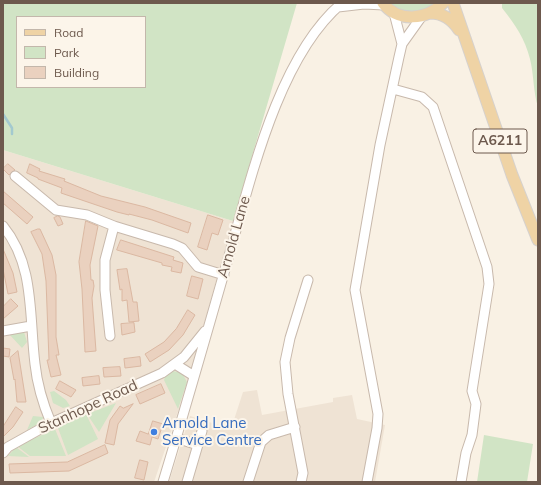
<!DOCTYPE html>
<style>
body{margin:0}
#map{position:relative;width:541px;height:485px;overflow:hidden;background:#f9f1e4;font-family:Mulish,sans-serif}
canvas{display:block}
.frame{position:absolute;inset:0;border:4px solid #6d594d;pointer-events:none}
.legend{position:absolute;left:16px;top:16px;width:130px;height:72px;box-sizing:border-box;background:#fcf5ea;border:1px solid #c3b7ab;margin:0;padding:5px 7px;list-style:none;font-size:12px;color:#6d594d}
.legend li{display:flex;align-items:center;gap:8px;height:20px}
.legend b{width:20px;border:1px solid #c3b7ab}
</style>
<div id="map">
<canvas width="541" height="485"></canvas>
<div class="frame"></div>
<ul class="legend">
<li><b style="height:5px;background:#efd3a5"></b>Road</li>
<li><b style="height:11px;background:#d1e4c5"></b>Park</li>
<li><b style="height:11px;background:#ead1bf"></b>Building</li>
</ul>
</div>
<script>
const g = document.querySelector('canvas').getContext('2d');
g.lineJoin = 'round';
function paint(path, color) {
  g.fillStyle = color;
  g.fill(path, 'evenodd');
}
function trace(path, color, width, dash) {
  g.strokeStyle = color;
  g.lineWidth = width;
  g.lineCap = dash ? 'butt' : 'round';
  g.setLineDash(dash || []);
  g.stroke(path);
}
function drawText(font, color, halo, rows, align = 'center') {
  g.font = font + ' Mulish,sans-serif';
  g.lineWidth = 4;
  g.setLineDash([]);
  g.textBaseline = 'middle';
  g.strokeStyle = halo;
  g.fillStyle = color;
  for (const [text, x, y, turn = 0] of rows) {
    g.save();
    g.translate(x, y);
    g.rotate((+turn || 0) * Math.PI / 180);
    g.textAlign = isNaN(turn) ? turn : align;
    if (halo) g.strokeText(text, 0, 0);
    g.fillText(text, 0, 0);
    g.restore();
  }
}
const residential = new Path2D(`
 M3,150L233,221L188,382L154,482H3Z
 M257,390L262,415L333,402V398L352,395L357,419L385,425L375,482H169L190,416L231,429L243,392Z`);
const green = new Path2D(`
 M3,3H297L233,221L3,150ZM17,17H145V87H17Z
 M390,3H435C422,15 404,14 390,3Z
 M502,3H538V107C533,91 534,75 530,59C525,39 515,24 502,8Z
 M24,332L27,342L22,348L9,334Z
 M173,371L182,373L187,382L178,409L164,380L165,377Z
 M54,391L66,400L70,406L63,408L53,403L50,392Z
 M116,403L99,432L87,414Z
 M86,414L98,439L68,455L58,428Z
 M33,416L43,417L42,422L27,430Z
 M55,429L66,456H30L17,446Z
 M484,435L533,444L527,482H477Z
 M16,447L29,457L8,456Z`);
const stream = new Path2D(`
 M3,114L12,128V134`);
const building = new Path2D(`
 M8,164L15,170L9,175L3,169Z
 M30,164L40,169L39,171L65,179L64,181L101,196L145,207L191,223L188,233L152,220L129,214V215L117,212L61,193L62,188L38,179V178L27,173Z
 M3,191L33,217L27,224L3,203Z
 M208,215L223,220L218,235L212,233L207,250L198,247Z
 M58,216L60,217L63,224L58,226L54,218Z
 M86,221L98,226L90,265L91,280H93L94,286L92,298L96,351L85,352L82,289L79,262Z
 M38,229H40L52,255L56,275V337L59,355H56L61,375L51,377L47,360H49L46,281L42,254L31,232Z
 M121,240L174,257L173,260L183,263L181,273L171,271L172,267L162,265V263L117,250Z
 M3,249L13,273L17,292L8,294L3,269Z
 M127,269L133,302H137L139,321L129,322L127,300L122,301V289L120,290L117,270Z
 M192,276L203,279L198,299L187,296Z
 M11,299L18,306L3,319V307Z
 M188,310L195,315L183,335L169,350L150,362L145,354L164,342L176,329Z
 M134,323L135,332L122,335L121,324Z
 M3,348L10,349L9,357L3,356Z
 M18,351L26,402H17L15,379L14,380L10,358Z
 M140,357L141,366L125,368L124,359Z
 M120,367L121,376L104,377L103,368Z
 M99,376L100,384L83,386L82,378Z
 M60,381L76,390L71,397L56,389Z
 M161,384L165,393L140,404L136,395Z
 M133,404L118,424L114,445L105,443L110,420L120,406L123,408Z
 M16,407L23,412L13,427L3,437V427Z
 M153,421L163,424L158,439L152,437L150,445L136,441L140,431L148,434Z
 M105,445L108,453L69,471L10,473L9,464L67,462Z
 M140,460L148,462L144,480L135,478Z`);
const minor = new Path2D(`
 M338,7L364,4L384,5
 M394,13L402,44
 M393,89L422,97L433,107L487,267L489,284L472,391L476,404L472,435L466,453L461,482
 M15,176L56,210L87,215L114,226
 M3,226C35,265 29,316 35,364C37,383 43,404 51,423
 M3,331L31,326
 M110,336L105,290V260L114,226L173,244L182,248L198,267L224,275
 M175,364L194,376
 M176,438L198,445
 M3,453L8,447L51,423L162,373L184,357L205,331
 M163,482C184,413 204,343 224,273C248,192 275,59 342,3
 M187,482L202,431
 M248,482L261,442L269,435L295,427
 M301,482L303,473L288,394L285,362L290,338L308,280
 M367,482L377,428L378,414L355,290L380,145L399,57L402,44L422,16`);
const major = new Path2D(`
 M383,3C398,23 427,20 443,3
 M453,3L512,175L538,240
 M430,13C443,13 452,19 459,30`);
const markers = [
 [154,432,4,"#3f7fe0"]
];
const shields = [
 [500,141,54]
];
const shieldNames = [
 ["A6211",500,141]
];
const streetNames = [
 ["Arnold Lane",234,237,-74],
 ["Stanhope Road",88,407,-25]
];
const shopNames = [
 ["Arnold Lane",162,423],
 ["Service Centre",162,440]
];
paint(residential, '#efe3d4');
paint(green, '#d1e4c5');
trace(stream, '#a3c9cf', 2.5);
paint(building, '#ead1bf');
trace(building, '#dbb8a2', 1);
trace(minor, '#c8b9ac', 11);
trace(major, '#d6d1cd', 13);
trace(minor, '#fff', 9);
trace(major, '#efd3a5', 11);
for (const [x, y, r, color] of markers) {
  const dot = new Path2D();
  dot.arc(x, y, r, 0, 2 * Math.PI);
  g.fillStyle = color;
  g.fill(dot);
  trace(dot, '#fcf5ea', 1.5);
}
for (const [x, y, w] of shields) {
  const box = new Path2D();
  box.roundRect(x - w / 2, y - 12, w, 24, 3);
  g.fillStyle = '#fcf5ea';
  g.fill(box);
  trace(box, '#6d594d', 1);
}
drawText('bold 14px', '#6d594d', null, shieldNames);
drawText('15px', '#6d594d', '#fcf5ea', streetNames);
drawText('15px', '#366cbe', '#fcf5ea', shopNames, 'left');
</script>
